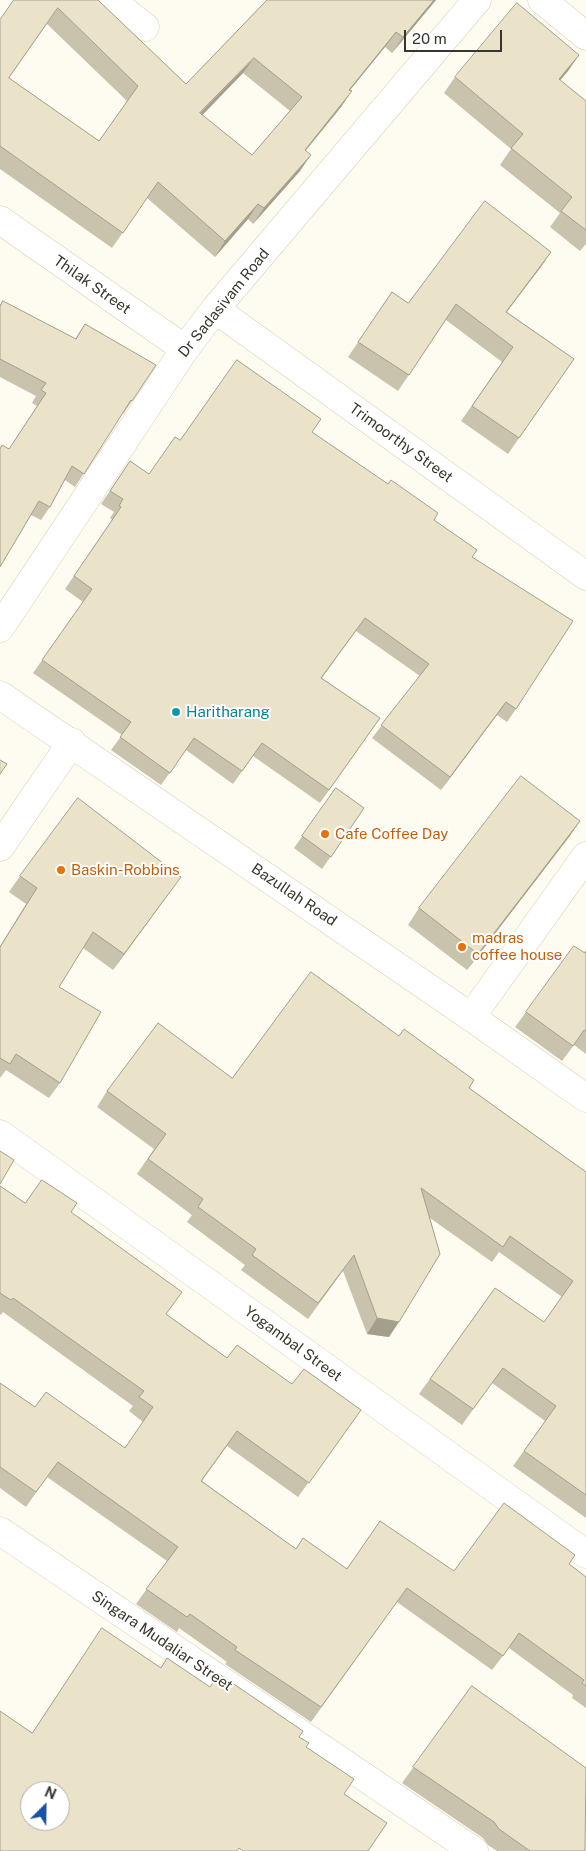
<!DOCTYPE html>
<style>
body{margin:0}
#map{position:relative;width:586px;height:1851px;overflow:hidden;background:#fefbf1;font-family:"Public Sans",sans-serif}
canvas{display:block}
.north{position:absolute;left:20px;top:1781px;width:50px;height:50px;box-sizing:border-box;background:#fff;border:1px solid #b0afab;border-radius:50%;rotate:23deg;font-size:14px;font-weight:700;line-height:20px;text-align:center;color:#39372d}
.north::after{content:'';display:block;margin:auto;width:18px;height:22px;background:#1952a4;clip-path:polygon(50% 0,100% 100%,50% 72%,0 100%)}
.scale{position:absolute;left:404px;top:30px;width:98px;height:22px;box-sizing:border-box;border:2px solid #39372d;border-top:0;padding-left:6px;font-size:15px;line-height:18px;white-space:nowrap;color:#39372d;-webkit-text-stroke:4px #fff;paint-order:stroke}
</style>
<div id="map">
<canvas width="586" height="1851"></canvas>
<div class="north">N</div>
<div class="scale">20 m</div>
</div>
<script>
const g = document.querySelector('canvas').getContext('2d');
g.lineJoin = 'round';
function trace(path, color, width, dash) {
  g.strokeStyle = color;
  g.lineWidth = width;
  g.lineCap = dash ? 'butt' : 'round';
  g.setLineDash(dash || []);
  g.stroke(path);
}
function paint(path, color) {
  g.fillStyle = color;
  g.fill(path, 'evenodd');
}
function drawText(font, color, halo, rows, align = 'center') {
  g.font = font + ' "Public Sans",sans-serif';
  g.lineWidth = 4;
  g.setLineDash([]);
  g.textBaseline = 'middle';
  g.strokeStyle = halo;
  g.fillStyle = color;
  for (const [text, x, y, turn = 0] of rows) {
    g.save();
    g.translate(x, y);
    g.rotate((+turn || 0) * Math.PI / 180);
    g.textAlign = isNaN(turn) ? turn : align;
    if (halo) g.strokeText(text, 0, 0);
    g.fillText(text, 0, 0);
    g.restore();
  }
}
const minor = new Path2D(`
 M110,0L145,27
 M542,0L586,36
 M0,220L185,349
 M215,309L586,576
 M0,628L185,349L215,309L477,0
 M471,1017L586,856
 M0,1134L586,1554
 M0,1531L474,1851`);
const tertiary = new Path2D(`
 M0,847L72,742`);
const secondary = new Path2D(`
 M0,695L471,1017L586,1098`);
const wall = new Path2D(`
 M98,0L186,84L267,0H436L392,53L385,47L350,90L341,107L306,150L300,171L253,224L248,219L215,257L147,198L112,248L0,169V20ZM47,24L127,101L99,141L9,78ZM243,73L290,111L252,155L202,115Z
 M579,55L568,71L560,80L586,101V244L580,251L550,227L560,213L500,165L511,149L444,93L455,77Z
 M551,252L507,312L574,359L508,454L461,421L502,362L446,320L398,391L348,357L392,292L408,303Z
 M3,301L75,339L85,324L132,401L123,414H122L75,487L65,480L50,507L41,520L31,515L0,567V448L2,445L9,449L37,406L32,403L36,396L0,377V305Z
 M312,432L434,520L472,557L516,709L507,722L497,715L441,790L372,738L420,676L356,631L322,678L380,718L320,803L253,756L233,784L186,750L161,785L111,750L122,735L33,673L83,602L65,589L112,520L110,518L114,512L101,504L130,461L149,474L180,440Z
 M336,788L364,808L322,869L294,848Z
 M580,821L569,837L467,970L408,925L419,908Z
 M20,876L170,892L113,970L83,948L59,987L60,1083L49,1098L6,1070L0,1078V946L26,904L9,892Z
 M586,951V1054L574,1045L562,1061L515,1027L526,1012Z
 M232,1078L469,1088L586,1172V1518L513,1466L545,1421L492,1383L462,1425L419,1394L495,1288L544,1322L562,1297L499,1252L492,1262L430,1218L389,1337L367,1334L343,1271L308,1319L241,1270L245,1265L187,1222L192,1215L137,1174L154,1149L97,1107L107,1091Z
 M0,1186L25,1203L71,1212L166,1314L227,1358L292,1384L361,1410L298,1497L227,1446L202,1481L296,1549L346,1569L454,1571L569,1564L586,1577V1708L572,1698L573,1695L509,1648L492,1670L397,1602L311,1722L225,1664L227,1662L179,1628L177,1632L136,1604L167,1561L47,1477L26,1507L0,1488V1383L35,1407L125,1448L143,1422L129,1411L133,1406L3,1312L1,1315L0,1314Z
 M472,1686L585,1851H497L488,1845L483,1838L402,1783Z`);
const shadedWall = new Path2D(`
 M434,0H436L392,53L403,37Z
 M396,32L385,47L338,105L349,90Z
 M579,55L568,71L547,96L559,79Z
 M254,58L243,73L189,129L200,113Z
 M352,91L341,107L294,165L305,150Z
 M311,155L300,171L253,224L264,208Z
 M258,204L248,219L215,257L225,241Z
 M551,252L541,267L495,327L506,312Z
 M506,702L497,715L441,790L450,777Z
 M580,821L569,837L467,970L478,954Z
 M181,877L170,892L113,970L124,954Z
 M377,1318L399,1322L389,1337L367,1334Z`);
const building = new Path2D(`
 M14,0H98L186,84L267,0H434L403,37L396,32L349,90L352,91L305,150L311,155L264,208L258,204L225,241L158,182L123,233L0,146V20ZM58,8L138,86L99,141L9,78ZM254,58L302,97L252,155L200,113Z
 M517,3L579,55L559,79L586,101V230L561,211L572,197L511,148L523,134L455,77Z
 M485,201L551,252L506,312L574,359L519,438L472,406L513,347L456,304L409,375L358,342L392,292L408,303Z
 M3,301L76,339L85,324L156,365L132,401L131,400L84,474L72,466L50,507L39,501L0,567V449L2,445L9,449L46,393L41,390L46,383L0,359V307Z
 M237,360L321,419L312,432L388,484L391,480L438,513L434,520L477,550L472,557L573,621L516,709L506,702L450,777L381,725L429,664L365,618L321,678L380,718L329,790L262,743L242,771L194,738L170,773L120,737L131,722L42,660L92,589L74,576L121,507L119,506L123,499L110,491L130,461L149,474L175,437L180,440Z
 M0,760L7,764L0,774Z
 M521,776L580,821L478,954L419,908Z
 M336,788L364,808L331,857L302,836Z
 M78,798L181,877L124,954L93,932L59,987L101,1012L60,1083L16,1054L10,1064L0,1058V947L37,888L20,876Z
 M574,946L585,953L586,951V1031L584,1030L573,1046L526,1012Z
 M311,972L399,1036L404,1029L474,1080L469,1088L586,1172V1495L524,1451L556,1406L503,1368L473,1409L430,1379L495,1288L544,1322L573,1281L510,1236L503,1247L421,1188L440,1254L399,1322L377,1318L354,1255L318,1303L252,1255L256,1249L198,1207L203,1199L148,1159L166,1134L107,1091L158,1023L232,1078Z
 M0,1151L14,1160L0,1184Z
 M42,1180L77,1203L71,1212L182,1292L166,1314L227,1358L237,1345L292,1384L304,1369L361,1410L309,1483L237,1431L201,1481L296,1549L303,1538L347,1569L380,1521L454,1571L504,1503L575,1555L569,1564L586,1577V1686L582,1683L584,1680L519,1633L503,1656L407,1588L321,1707L235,1650L237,1647L190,1614L187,1617L146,1589L178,1547L58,1462L36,1492L0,1467V1383L35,1407L46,1392L125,1448L153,1407L139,1397L144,1391L13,1298L11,1300L0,1293V1186L25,1203Z
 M102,1628L161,1668L167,1658L210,1687L219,1674L303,1731L299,1737L309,1743L306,1747L354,1779L344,1794L387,1823L368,1851H243L239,1848L237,1851H0V1711L32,1733ZM30,1791H60V1821H30Z
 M472,1686L586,1768L585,1851H530L499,1829L494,1822L413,1767Z`);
const markers = [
 [176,712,5,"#0f9aa8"],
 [325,834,5,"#e8710a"],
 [61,870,5,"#e8710a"],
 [462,947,5,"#e8710a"]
];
const streetNames = [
 ["Thilak Street",92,285,35],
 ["Dr Sadasivam Road",224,303,-51],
 ["Trimoorthy Street",401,443,36],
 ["Bazullah Road",294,895,34],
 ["Yogambal Street",293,1344,36],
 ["Singara Mudaliar Street",162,1641,34]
];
const cultureNames = [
 ["Haritharang",186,712]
];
const foodNames = [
 ["Cafe Coffee Day",335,834],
 ["Baskin-Robbins",71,870],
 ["madras",472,938],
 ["coffee house",472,955]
];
trace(minor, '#d7d0b7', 29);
trace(tertiary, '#d7d0b7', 29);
trace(secondary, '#d7d0b7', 29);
trace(minor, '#fff', 28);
trace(tertiary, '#fff', 28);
trace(secondary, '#fff', 28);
paint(wall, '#c9c3ae');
paint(shadedWall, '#a49f8d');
paint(building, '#eae3ca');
trace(building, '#a49f8d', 1);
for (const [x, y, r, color] of markers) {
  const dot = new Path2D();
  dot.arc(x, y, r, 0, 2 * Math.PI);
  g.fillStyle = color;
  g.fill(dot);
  trace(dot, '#fff', 2);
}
drawText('15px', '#39372d', '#fff', streetNames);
drawText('15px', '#0d838f', '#fff', cultureNames, 'left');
drawText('15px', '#c56008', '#fff', foodNames, 'left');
</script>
